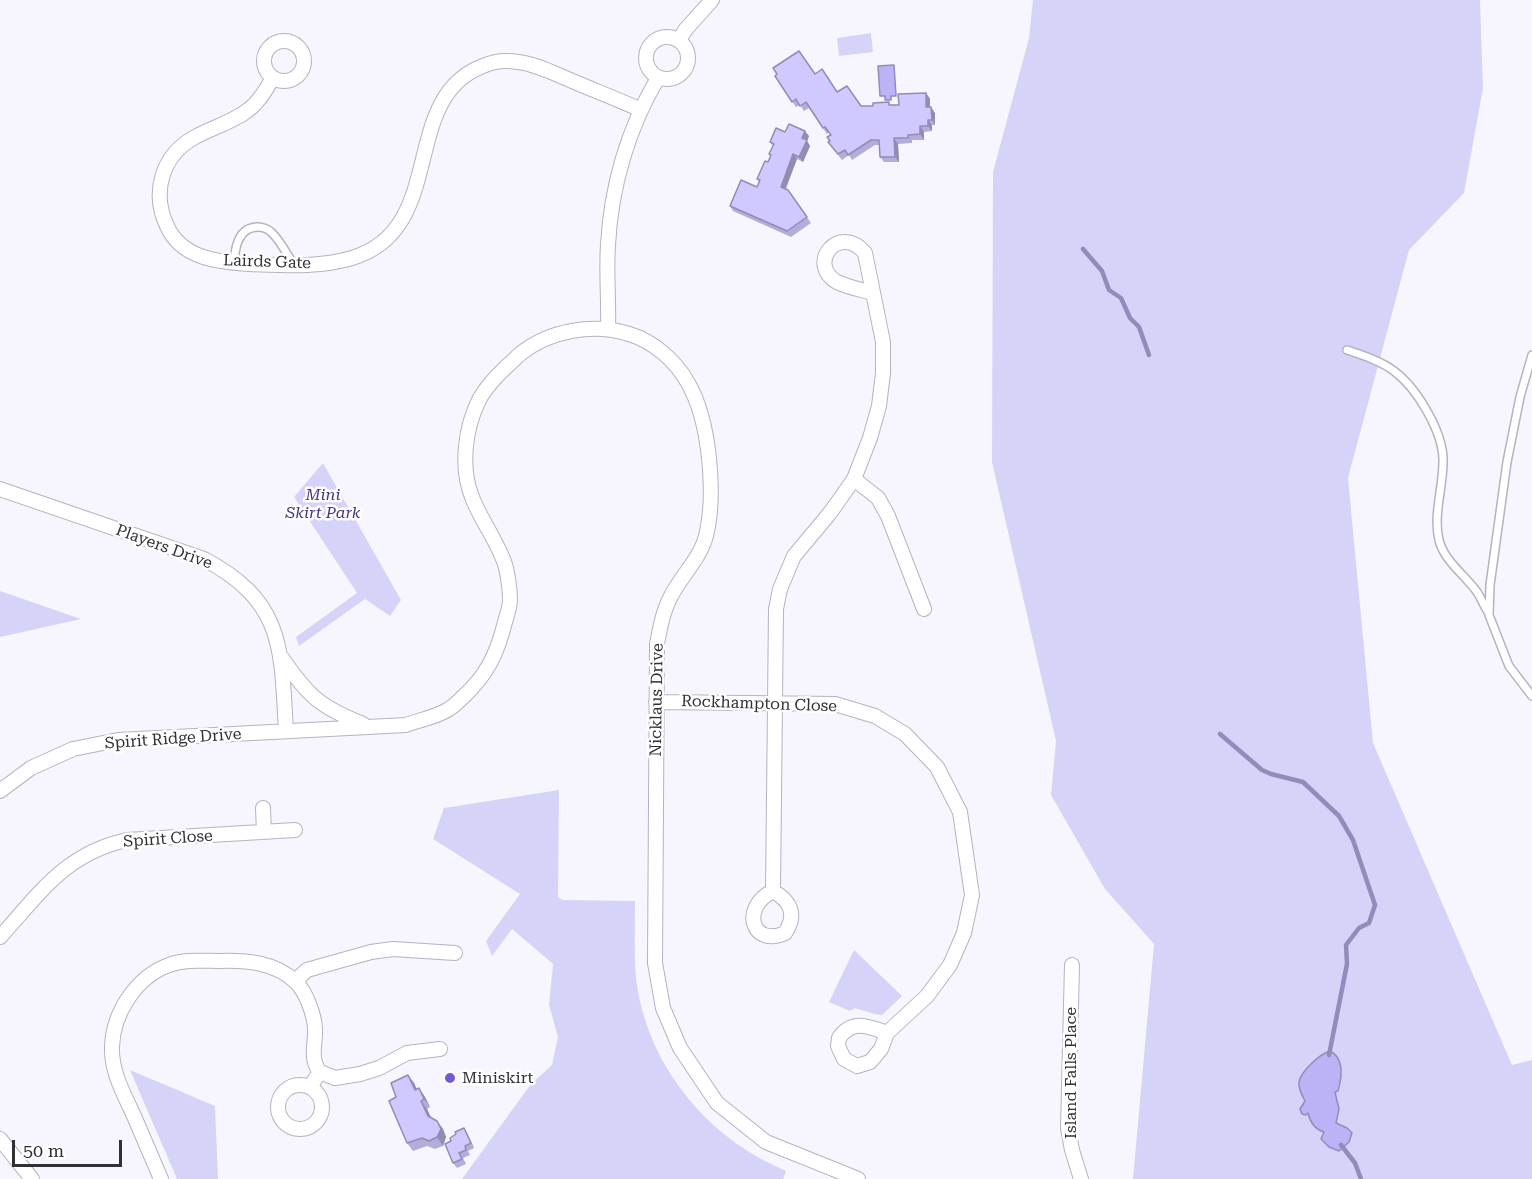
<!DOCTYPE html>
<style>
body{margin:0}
#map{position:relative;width:1532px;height:1179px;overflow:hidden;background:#f7f6ff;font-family:"Roboto Serif",serif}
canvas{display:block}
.scale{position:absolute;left:12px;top:1140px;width:110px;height:27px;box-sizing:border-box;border:3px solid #303035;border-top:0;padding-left:8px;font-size:18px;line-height:21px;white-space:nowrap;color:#303035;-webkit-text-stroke:4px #fff;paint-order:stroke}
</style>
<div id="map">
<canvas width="1532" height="1179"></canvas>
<div class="scale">50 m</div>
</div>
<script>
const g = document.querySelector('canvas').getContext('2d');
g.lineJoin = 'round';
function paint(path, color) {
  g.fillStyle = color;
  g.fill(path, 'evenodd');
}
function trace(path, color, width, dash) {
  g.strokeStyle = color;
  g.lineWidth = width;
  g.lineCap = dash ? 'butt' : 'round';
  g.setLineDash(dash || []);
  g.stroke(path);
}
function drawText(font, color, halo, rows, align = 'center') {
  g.font = font + ' "Roboto Serif",serif';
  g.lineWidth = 5;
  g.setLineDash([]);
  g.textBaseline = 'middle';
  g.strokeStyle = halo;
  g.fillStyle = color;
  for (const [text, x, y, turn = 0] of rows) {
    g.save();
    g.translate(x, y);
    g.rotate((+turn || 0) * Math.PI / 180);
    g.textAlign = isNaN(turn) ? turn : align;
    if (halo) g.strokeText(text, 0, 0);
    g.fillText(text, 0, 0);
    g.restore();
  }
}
const green = new Path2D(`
 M1033,0H1480L1483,88L1464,193L1409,250L1348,478L1373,743L1512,1065L1532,1060V1179H1133L1154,944L1105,889L1051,795L1056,741L992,462L993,172L1029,38Z
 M871,33L873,52L839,56L837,38Z
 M323,463L401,600L390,616L365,599L299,646L296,637L357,593L294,497Z
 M0,591L81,619L0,637Z
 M559,790L558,897L563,900L635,901C635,927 634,953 636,978C644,1048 687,1112 746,1150C758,1158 772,1164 786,1171L783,1179H462L531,1084L552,1065L558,1037L549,1005L553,964L512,929L492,956L486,941L520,894L433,839L444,808Z
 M854,950L902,996L882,1015L874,1014L855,1008L850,1011L829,1002Z
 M130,1070L215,1106L218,1179H177Z`);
const water = new Path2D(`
 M894,65L896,96H891V100H885V96H880L878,66Z
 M1330,1051C1344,1058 1342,1077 1338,1091L1335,1092L1339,1109L1336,1123L1347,1128L1352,1133L1349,1142L1339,1151L1329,1147L1321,1139L1324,1132C1314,1129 1310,1122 1308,1113L1306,1115L1302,1114L1300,1109L1305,1101C1302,1095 1298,1089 1299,1082C1301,1071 1320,1054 1330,1051Z`);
const stream = new Path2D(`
 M1083,249L1102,271L1109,290L1121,298L1130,318L1139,327L1149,355
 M1220,734L1262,770L1271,774L1303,782L1339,816L1353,840L1375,905L1369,923L1359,928L1346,945L1347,964L1329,1055
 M1341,1145L1355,1163L1361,1179`);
const lane = new Path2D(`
 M234,263C235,248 238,227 258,227C262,227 268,229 271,232C280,240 287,254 293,264
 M1347,350C1362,355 1381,361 1394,371C1417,388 1444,433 1443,462C1443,488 1433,515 1439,540C1444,561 1465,575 1477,592C1481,598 1484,606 1488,612
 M1532,355L1520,397L1507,462L1490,585L1489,615L1509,666L1532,696`);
const street = new Path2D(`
 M646 58a21 21 0 1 1 42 0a21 21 0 1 1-42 0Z
 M679,40L686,29L712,0
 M264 61a20 20 0 1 1 40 0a20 20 0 1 1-40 0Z
 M273,78C265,91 258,104 244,113C229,123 212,128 195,137C162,155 151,192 167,226C181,258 217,262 248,264C283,265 318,268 352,258C449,229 398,98 483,66C494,61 506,60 518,62C536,64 553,73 570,80C593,90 617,99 641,110
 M608,329C609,301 606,273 608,245C611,187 628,128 658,78
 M854,479L878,498L888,516L924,609
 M0,489L204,559C285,602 281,649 286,731
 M282,658C308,696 320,707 363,724
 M656,702L835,704L875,716L905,734L937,767L960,812L972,895L964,933L950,965L927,996L887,1033L881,1049L870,1062L857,1066L844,1059L838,1046L839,1038C852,1019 868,1026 887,1033
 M0,791L31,768L73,749L118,740L406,725C419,720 437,717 449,709C454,706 459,701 463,697C487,675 497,654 505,622C507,615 510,607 510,600C510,590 508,577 506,568C501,547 480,519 472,497C460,467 465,427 480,398C490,381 506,367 520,354C550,330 593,323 629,334C653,341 676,361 688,383C710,421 716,494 706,536C700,559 681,576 671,596C663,611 660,628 657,644L655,963L663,1008L680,1048L717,1103L766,1142L858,1179
 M263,808L264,832
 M773,891L776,609L780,589L794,556L830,513L854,479L870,438L879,406L883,373V342L865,253C839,222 806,264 837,282C847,287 862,290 873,293
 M773,891C791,901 797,915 785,933C753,948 739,908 773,891Z
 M0,937C40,893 66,853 127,840L295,830
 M1072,965L1068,1128L1072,1150L1081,1179
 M295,981L307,970L371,952L393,949L455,953
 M320,1072L335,1078L360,1074L379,1068L407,1053L440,1049
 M278 1107a22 22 0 1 1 44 0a22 22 0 1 1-44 0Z
 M0,1139L32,1179
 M161,1179C152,1158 143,1137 134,1116C124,1094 111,1072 112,1047C113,1013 136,977 169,965C185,959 202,961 219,961C246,960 275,962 296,982C306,992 314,1014 315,1028C316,1043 309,1059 320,1072L310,1087`);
const wall = new Path2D(`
 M775,76L838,92L861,106L899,105L926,93L930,99V107L935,113V125H932V131L924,132V140H912V143L898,144L899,162H884L880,157V145H875L852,160L849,155L842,160L828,142L830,141L831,135L829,132L827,134L809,108L804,111L800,105L796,107Z
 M785,132L809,136L807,141L810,146L803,162L797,159L786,189L788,190L811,223L791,237L733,211L730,206L757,187L759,182L757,179L771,156L769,154L773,146L770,142Z
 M408,1075L414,1083L417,1089L419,1088L425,1097L430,1107L427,1109L431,1118L437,1121L443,1129L446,1137L443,1146L435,1149L427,1146L413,1151L407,1143Z
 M467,1133L474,1148L468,1151L470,1155L463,1158L466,1164L457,1168L453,1163L451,1141L456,1134Z`);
const shadedWall = new Path2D(`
 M926,93L930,99V113L926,107Z
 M931,107L935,113V125L932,120Z
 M928,120L932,125V131L928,126Z
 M920,126L924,132V140L920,134Z
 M805,131L809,136L807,141L810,146L803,162L799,157L802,138Z
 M894,138L898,144L899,162L895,157Z
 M793,154L797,159L784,192L781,187Z
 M408,1075L414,1083L420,1098L415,1090Z
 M419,1088L425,1097L430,1107L424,1099Z
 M421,1101L427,1109L434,1124L428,1116Z
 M437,1121L443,1129L446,1137L443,1146L437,1137Z
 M464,1128L467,1133L474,1148L471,1143Z`);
const building = new Path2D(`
 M799,51L815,74L822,69L837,92L847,86L861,106H873V103L889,102V105H899L898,94L926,93V107H931L932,120H928V126H920V134L908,135V138H894L895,157H880L879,140H871L848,155L845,150L838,154L828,142L830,141L827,137L831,135L825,127L823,128L806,102L800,106L796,99L792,102L775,76L777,74L773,68Z
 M789,124L805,131L802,138L807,140L799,157L793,154L781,187L788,190L807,217L787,231L730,206L741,180L757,187L760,180L757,179L765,161L768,162L771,155L769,154L774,144L770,142L776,128L785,132Z
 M408,1075L415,1090L419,1088L424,1099L421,1101L428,1116L437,1121L441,1129L437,1137L429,1141L422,1138L407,1143L389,1101L396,1097L391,1083Z
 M464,1128L471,1143L465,1146L466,1150L459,1153L462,1159L453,1163L445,1144L451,1141L450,1138L456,1134L455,1132Z`);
const markers = [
 [450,1078,6,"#7559d3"]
];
const streetNames = [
 ["Lairds Gate",267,262,2],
 ["Players Drive",164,547,20],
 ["Nicklaus Drive",657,700,-89],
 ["Rockhampton Close",759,704,2],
 ["Spirit Ridge Drive",173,739,-4],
 ["Spirit Close",168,839,-4],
 ["Island Falls Place",1071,1073,-90]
];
const parkNames = [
 ["Mini",323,495],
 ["Skirt Park",323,513]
];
const poiNames = [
 ["Miniskirt",462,1078]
];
paint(green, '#d6d3f9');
paint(water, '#bbb3f5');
trace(water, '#918cbb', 1.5);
trace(stream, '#918cbb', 4.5);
trace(lane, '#b4b3c1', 10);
trace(street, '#b4b3c1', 16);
trace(lane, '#fff', 7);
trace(street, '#fff', 14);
paint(wall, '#b2addb');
paint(shadedWall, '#918db2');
paint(building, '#cfc9ff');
trace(building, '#918db2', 1.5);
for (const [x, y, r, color] of markers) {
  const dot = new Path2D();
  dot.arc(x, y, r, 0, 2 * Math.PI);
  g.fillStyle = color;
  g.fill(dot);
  trace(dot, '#fff', 2);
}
drawText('16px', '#303035', '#fff', streetNames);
drawText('italic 16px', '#453380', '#fff', parkNames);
drawText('16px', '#303035', '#fff', poiNames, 'left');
</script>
